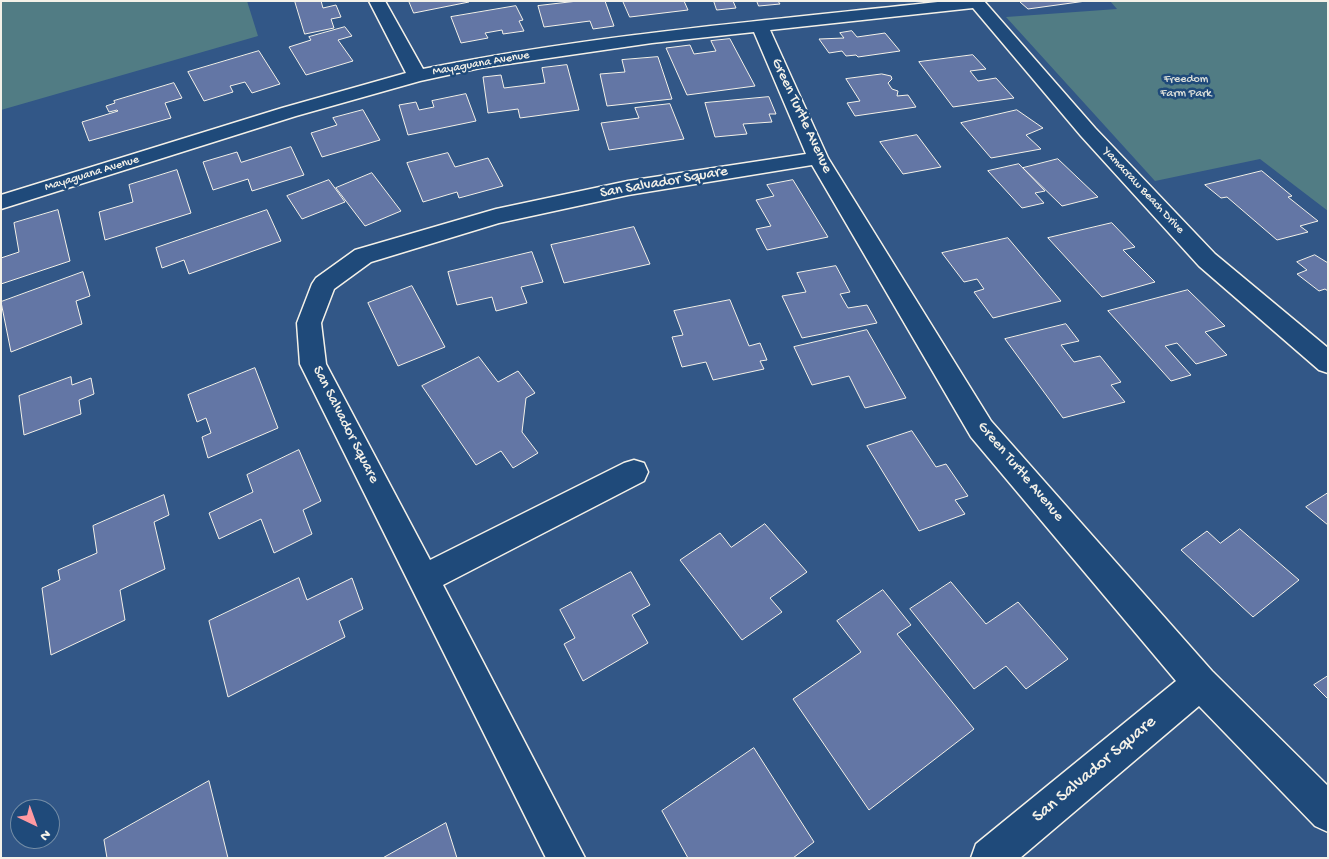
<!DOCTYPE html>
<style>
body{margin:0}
#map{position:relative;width:1329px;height:859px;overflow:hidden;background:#325787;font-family:"Gochi Hand",sans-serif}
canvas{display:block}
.frame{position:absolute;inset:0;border:2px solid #f4f1e8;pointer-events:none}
.north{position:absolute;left:10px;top:799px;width:50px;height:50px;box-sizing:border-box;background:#1f4a7a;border:1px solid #748da6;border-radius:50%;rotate:138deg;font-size:14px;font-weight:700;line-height:20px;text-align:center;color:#f4f1e8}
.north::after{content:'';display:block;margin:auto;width:18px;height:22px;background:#ff9aa2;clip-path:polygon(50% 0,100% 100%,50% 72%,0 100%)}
</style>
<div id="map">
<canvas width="1329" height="859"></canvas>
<div class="frame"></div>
<div class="north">N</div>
</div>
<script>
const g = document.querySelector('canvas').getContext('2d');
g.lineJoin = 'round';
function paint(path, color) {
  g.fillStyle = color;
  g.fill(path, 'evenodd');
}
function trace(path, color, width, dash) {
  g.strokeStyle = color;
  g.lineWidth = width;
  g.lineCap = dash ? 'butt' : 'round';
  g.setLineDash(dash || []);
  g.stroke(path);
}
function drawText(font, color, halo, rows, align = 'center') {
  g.font = font + ' "Gochi Hand",sans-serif';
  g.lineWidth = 5;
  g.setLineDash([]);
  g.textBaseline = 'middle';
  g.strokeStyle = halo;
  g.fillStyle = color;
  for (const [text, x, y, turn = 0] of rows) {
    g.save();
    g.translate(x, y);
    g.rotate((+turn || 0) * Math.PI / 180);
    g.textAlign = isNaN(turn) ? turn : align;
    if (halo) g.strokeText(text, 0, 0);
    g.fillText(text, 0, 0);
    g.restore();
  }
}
const green = new Path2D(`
 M1,1H247L258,36L1,110Z
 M1110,1H1328V211L1260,159L1155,181L1006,17L1117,9Z`);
const building = new Path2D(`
 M295,1H321L323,8L336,5L341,17L331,19L334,28L305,34Z
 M409,1H468L469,2L414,13Z
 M578,1H605L614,26L593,29L590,21L544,27L538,6Z
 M623,1H684L688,10L630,17Z
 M714,1H733L736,8L717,10Z
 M757,1H778L780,4L759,6Z
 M1086,1L1028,9L1020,2L1023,1Z
 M516,6L523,20L519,21L524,31L503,34L502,30L485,33L488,38L461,43L451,17Z
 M345,27L352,36L338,40L353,61L306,75L289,47L311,40L309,37Z
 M852,31L857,37L885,33L900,51L858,57L856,55L846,56L842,51L829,53L819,39L844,38L840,33Z
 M730,39L755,86L687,95L666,48L690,45L694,54L716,51L711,41Z
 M259,51L280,84L252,93L245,82L230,86L233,92L204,101L188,72Z
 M973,55L986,69L970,71L978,81L996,78L1014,98L953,107L919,62Z
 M658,57L672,99L607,106L600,74L625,72L622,60Z
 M567,65L579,110L520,118L518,109L488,113L483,77L501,75L504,88L545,83L542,68Z
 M882,74L891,76L892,79L888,83L892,89L898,91L897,96L908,95L916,107L855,116L847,103L860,101L846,79Z
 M174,83L182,98L165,103L171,118L89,141L82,122L118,111L117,110L109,112L106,106L115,103L114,101Z
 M466,94L476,121L408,135L399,105L416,102L419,110L434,107L432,101Z
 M769,97L776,114H769L772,122L743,124L747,134L715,137L705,103Z
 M670,104L684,139L609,150L601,123L639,118L635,108Z
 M363,110L380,140L322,157L311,133L337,125L333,118Z
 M1017,110L1043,128L1026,135L1041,149L991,158L961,123Z
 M917,135L941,167L903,174L880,142Z
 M291,147L304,175L252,191L248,179L213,190L203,162L237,152L241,162Z
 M448,153L455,167L488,158L503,186L459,198L457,192L423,202L407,163Z
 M1058,159L1098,197L1062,206L1023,168Z
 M1019,164L1045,191L1035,193L1044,203L1022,208L988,171Z
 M177,170L191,213L105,240L99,212L133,202L129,185Z
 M1262,171L1292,196L1288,197L1318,221L1300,226L1308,232L1277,240L1227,197L1221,198L1205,185Z
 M372,173L401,211L365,226L336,188Z
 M329,180L345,202L302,219L287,196Z
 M793,180L828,237L767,250L756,229L771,226L756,200L774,196L767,185Z
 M58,210L70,261L1,284V258L19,252L14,223Z
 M267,210L281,241L189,274L184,260L162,268L156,248Z
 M1112,223L1135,247L1123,250L1155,282L1102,297L1048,238Z
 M634,227L650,264L564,283L551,245Z
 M1008,238L1061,301L993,318L974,292L984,289L977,279L964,282L942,253Z
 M532,252L543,282L521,287L527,303L496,311L492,297L457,305L448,272Z
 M1315,255L1328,263V291L1325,289L1319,291L1297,274L1307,270L1297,262Z
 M836,266L850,292L840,294L848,308L867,305L877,323L802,338L782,296L806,292L797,273Z
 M83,272L90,296L76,301L82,324L11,352L1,302Z
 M412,286L445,347L398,366L368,303Z
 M1188,290L1225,326L1205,332L1227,355L1196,364L1177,343L1165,346L1191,375L1171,381L1108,311Z
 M730,300L749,346L760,343L767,360L760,361L764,369L713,380L706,362L682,367L672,337L683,335L674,311Z
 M1066,324L1079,341L1061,345L1074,362L1100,356L1121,382L1111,385L1125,402L1063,418L1005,339Z
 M867,330L906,398L865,408L849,376L812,385L794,347Z
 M479,357L498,382L518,371L535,393L526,398L522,432L538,453L513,468L501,451L476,465L422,386Z
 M255,368L278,428L208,458L202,437L211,433L206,418L197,422L188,395Z
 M71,377L72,385L91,378L94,394L79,400L81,414L24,435L19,396Z
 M912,431L936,467L946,464L968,496L955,500L965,514L919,531L867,446Z
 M299,450L321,501L303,510L312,534L274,553L261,519L219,539L209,513L253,492L247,475Z
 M1328,493V525L1306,507Z
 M164,495L169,515L154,522L165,569L120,590L125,620L51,655L42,588L60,580L58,570L97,553L93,526Z
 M765,524L807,572L770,598L782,612L742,640L680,560L720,533L731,547Z
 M1240,529L1299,580L1253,617L1181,550L1207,531L1220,543Z
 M631,572L650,605L632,615L648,643L583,681L564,644L575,638L560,610Z
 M299,578L307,600L352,578L363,609L339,621L345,637L228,697L209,621Z
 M951,582L986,624L1018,602L1068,659L1026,689L1006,666L974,689L910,609Z
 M883,590L911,625L897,634L974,729L869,810L793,699L861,652L837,621Z
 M1328,676V699L1314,685Z
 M754,748L814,842L793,858H688L662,811Z
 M209,781L228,858H107L104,840Z
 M446,823L457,858H383Z`);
const minor = new Path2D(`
 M369,1H385L423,69C596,34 772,20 947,1H984L1095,128L1215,254L1328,348V373L1319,370L1199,266L1081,136L973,8L770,30L828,158L991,421L1212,671L1328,786V832L1315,826L1199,706L1020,858H971L976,844L1176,681L971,437L812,165L628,195L499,223L371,262L334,289L321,323L326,364L430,560L624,463L634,460L644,463L648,472L644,481L443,585L585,858H546L300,364L297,323L312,284L316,278L355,250L496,209L628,181L806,154L754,32L652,43L480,68L420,81L296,116L1,209V195L282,108L406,73Z`);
const farStreetnames = [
 ["Mayaguana Avenue",481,64,-10],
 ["Mayaguana Avenue",92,174,-17],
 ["Yamacraw Beach Drive",1143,191,47]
];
const farParknames = [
 ["Freedom",1186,80],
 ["Farm Park",1186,94]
];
const streetNames = [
 ["Green Turtle Avenue",801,116,65],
 ["San Salvador Square",664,183,-10],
 ["San Salvador Square",345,425,63],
 ["Green Turtle Avenue",1020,472,50]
];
const nearStreetnames = [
 ["San Salvador Square",1095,770,-40]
];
paint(green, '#517c84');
paint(building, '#6376a5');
trace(building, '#f4f1e8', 1);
trace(minor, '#f4f1e8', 3);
paint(minor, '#1f4a7a');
drawText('12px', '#f4f1e8', '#1f4a7a', farStreetnames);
drawText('12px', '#dcdfd9', '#1f4a7a', farParknames);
drawText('15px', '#f4f1e8', '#1f4a7a', streetNames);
drawText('18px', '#f4f1e8', '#1f4a7a', nearStreetnames);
</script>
